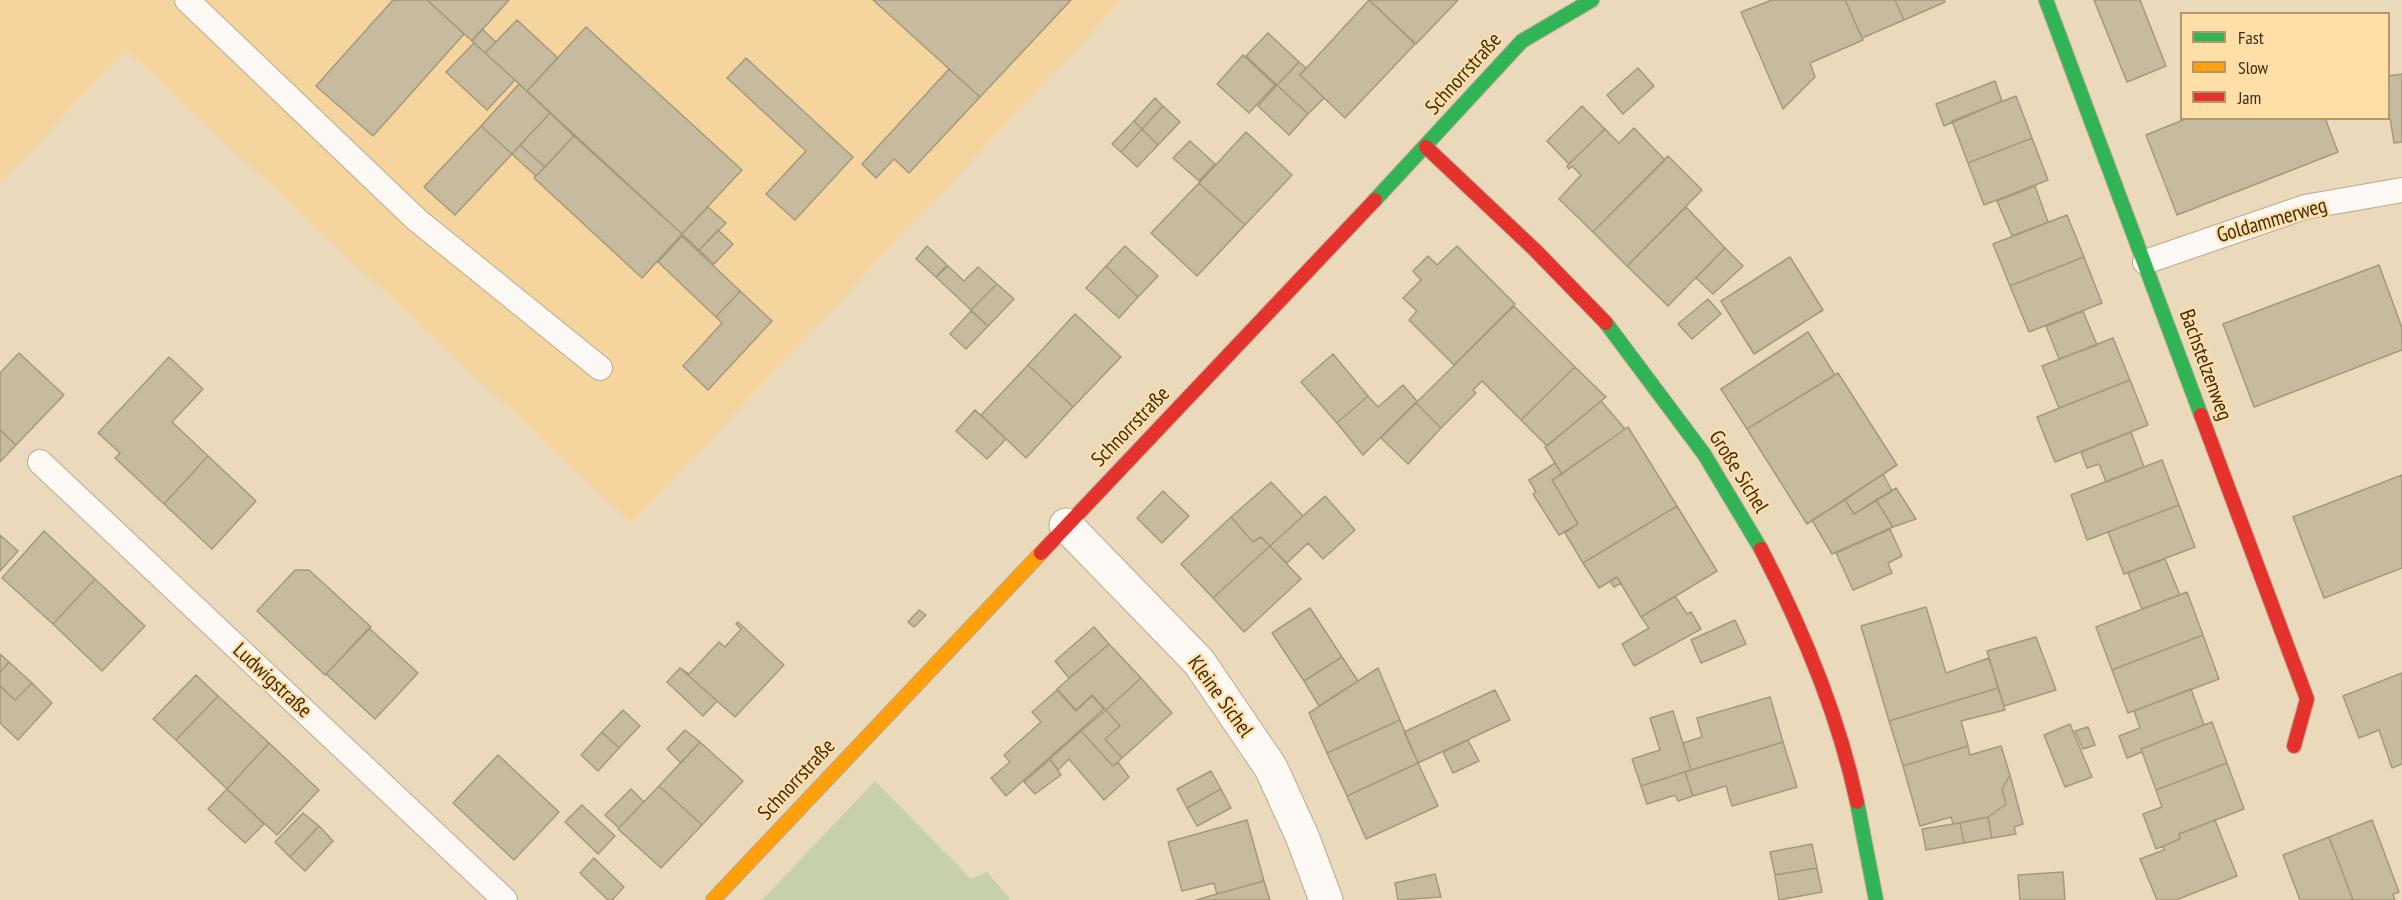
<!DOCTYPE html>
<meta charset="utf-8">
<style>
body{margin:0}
#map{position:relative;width:2402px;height:900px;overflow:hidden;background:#ebd9bc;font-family:"PT Sans Narrow",sans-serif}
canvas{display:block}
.legend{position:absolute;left:2180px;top:12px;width:210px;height:108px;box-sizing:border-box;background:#ffdea8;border:2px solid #b1976c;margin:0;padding:8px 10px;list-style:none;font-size:18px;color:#3d2d11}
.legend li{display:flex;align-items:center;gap:12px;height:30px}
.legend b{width:30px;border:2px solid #b1976c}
</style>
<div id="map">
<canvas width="2402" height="900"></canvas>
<ul class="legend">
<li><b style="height:8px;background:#30b455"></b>Fast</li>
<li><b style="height:8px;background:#ff9f0a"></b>Slow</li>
<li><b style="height:8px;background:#e5322d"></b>Jam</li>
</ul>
</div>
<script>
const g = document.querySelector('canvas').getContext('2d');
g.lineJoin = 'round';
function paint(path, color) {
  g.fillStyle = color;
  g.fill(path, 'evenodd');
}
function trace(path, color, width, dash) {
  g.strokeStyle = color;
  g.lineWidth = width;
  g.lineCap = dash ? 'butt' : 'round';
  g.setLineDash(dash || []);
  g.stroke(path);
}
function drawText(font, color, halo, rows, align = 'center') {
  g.font = font + ' "PT Sans Narrow",sans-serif';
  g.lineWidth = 4.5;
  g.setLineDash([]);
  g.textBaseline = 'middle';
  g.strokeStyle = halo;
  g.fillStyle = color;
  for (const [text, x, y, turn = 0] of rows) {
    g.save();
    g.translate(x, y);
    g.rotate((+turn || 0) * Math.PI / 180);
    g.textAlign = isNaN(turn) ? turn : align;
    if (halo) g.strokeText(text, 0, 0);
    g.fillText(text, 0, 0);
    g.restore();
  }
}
const built = new Path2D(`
 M0,0H1122L632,523L126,50L0,183Z`);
const green = new Path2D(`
 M875,781L971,879L987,872L1011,900H762Z`);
const building = new Path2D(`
 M393,0H427L464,34L373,136L316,86Z
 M427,0H509L472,41Z
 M873,0H1071L980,97Z
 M1369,0L1415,44L1345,118L1300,75Z
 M1369,0H1458L1416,44Z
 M1772,0H1845L1863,40L1810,63L1815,77L1783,109L1741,12Z
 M1845,0H1895L1904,20L1862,38Z
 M1895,0H1944L1945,2L1904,20Z
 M2094,0H2140L2166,66L2127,82Z
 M517,20L558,58L527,91L485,53Z
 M586,27L742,170L682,234L527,91Z
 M482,29L496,42L485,53L472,41Z
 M1268,33L1299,62L1277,85L1246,56Z
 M474,43L515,80L487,110L446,72Z
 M1243,55L1275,85L1249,113L1217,84Z
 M746,58L853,157L795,220L766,194L806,151L727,78Z
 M1299,62L1306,68L1300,75L1324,98L1308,114L1277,85Z
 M1638,68L1654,86L1623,114L1607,95Z
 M949,69L980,97L909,173L894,159L876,178L862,164Z
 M2402,74V142L2394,143L2388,106V76Z
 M1995,81L2002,101L1944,126L1936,104Z
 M519,84L550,113L512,154L481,126Z
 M1277,85L1308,114L1289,135L1258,106Z
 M2016,96L2032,138L1968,163L1952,121Z
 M1155,98L1163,106L1142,129L1134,121Z
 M1163,106L1180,122L1158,145L1142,129Z
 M1582,106L1605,129L1569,164L1547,141Z
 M550,113L574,136L545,167L520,145Z
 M2188,118H2325L2338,152L2177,215L2146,135Z
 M1134,121L1142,129L1121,152L1112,144Z
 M481,126L512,154L455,215L424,187Z
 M1634,128L1665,160L1593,232L1559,199L1581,175L1572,166L1569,169L1567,166L1605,129L1619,143Z
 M1142,129L1158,145L1137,167L1121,152Z
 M1246,132L1292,175L1245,225L1199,183Z
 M574,136L682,234L642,278L534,178Z
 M2032,138L2048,180L1984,205L1968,163Z
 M1190,141L1215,164L1199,181L1173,158Z
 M520,145L545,167L536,176L512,154Z
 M1668,156L1702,190L1627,266L1593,232Z
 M1199,183L1245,225L1197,276L1151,233Z
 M2035,186L2048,222L2012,236L1997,201Z
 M708,207L726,223L699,250L682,234Z
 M1686,207L1725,248L1668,306L1627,266Z
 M2067,215L2084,257L2010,286L1993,244Z
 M718,230L733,244L714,264L699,250Z
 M682,236L740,291L716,317L658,262Z
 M927,246L947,265L936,277L916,259Z
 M1125,246L1158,276L1138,297L1106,266Z
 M1457,246L1515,304L1454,365L1409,320L1417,311L1403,298L1421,280L1413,271L1428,256L1437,265Z
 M1725,248L1743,266L1713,294L1696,278Z
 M1790,257L1823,310L1754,354L1721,301Z
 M2084,257L2102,303L2029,332L2010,286Z
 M2379,265L2402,328V350L2254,407L2223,324Z
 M948,266L964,281L978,267L997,284L971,310L936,277Z
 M1106,266L1138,297L1119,318L1086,288Z
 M997,284L1014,299L988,326L971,310Z
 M740,291L772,321L708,390L683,366L722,323L716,317Z
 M1708,299L1721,314L1692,339L1678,324Z
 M1514,306L1575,367L1521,420L1482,381L1473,390L1476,393L1441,428L1416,403Z
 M971,311L988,326L966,349L950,334Z
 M2083,311L2097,345L2059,359L2046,326Z
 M1075,314L1121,357L1073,407L1028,365Z
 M1808,332L1835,375L1747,429L1721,389Z
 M2113,338L2130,380L2059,408L2042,366Z
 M19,353L64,395L16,445L0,430V373Z
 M1333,354L1368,396L1337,423L1301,382Z
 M169,357L203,389L172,422L208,456L164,504L115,458L120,453L98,433Z
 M1028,365L1073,407L1026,458L981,415Z
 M1575,367L1606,397L1547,446L1521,420Z
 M1838,373L1897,465L1807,524L1747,429Z
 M2130,380L2148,425L2055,462L2037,417Z
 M1403,385L1417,401L1363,455L1337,423L1368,396L1378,407Z
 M1601,401L1625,429L1562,474L1545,447Z
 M1416,403L1441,428L1408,464L1381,438Z
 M975,410L1006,439L987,459L956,431Z
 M1628,427L1677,506L1583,563L1565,533L1578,524L1552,480Z
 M0,430L16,445L0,462Z
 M2131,432L2144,467L2106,482L2099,464L2087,468L2081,452Z
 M208,456L256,501L212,549L164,504Z
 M2162,460L2179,505L2087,540L2071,495Z
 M1555,463L1562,474L1552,480L1578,524L1559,535L1533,494L1536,492L1529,480Z
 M1883,474L1892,491L1854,514L1845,500Z
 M2402,475V568L2324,598L2293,517Z
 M1271,482L1303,516L1270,546L1261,537L1253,542L1231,517Z
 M1896,488L1916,519L1893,527L1876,500Z
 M1163,491L1189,516L1162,543L1137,518Z
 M1325,496L1355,530L1323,559L1308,543L1287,563L1270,546Z
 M1845,500L1854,514L1876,500L1893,527L1832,554L1812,520Z
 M2179,505L2195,547L2124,574L2108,532Z
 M1677,506L1717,571L1641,617L1617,577L1599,588L1583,563Z
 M1231,517L1253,542L1261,537L1270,546L1213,598L1181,564Z
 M1890,529L1902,556L1888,563L1892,573L1853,590L1836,553Z
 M44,531L95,579L53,624L2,578Z
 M0,535L18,551L0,571Z
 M1270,546L1301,579L1244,632L1213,598Z
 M2165,559L2180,595L2142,609L2128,573Z
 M295,570H309L371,627L325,675L257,611Z
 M1617,577L1621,583L1614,587L1610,581Z
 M95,579L145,626L102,671L53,624Z
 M2187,592L2203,635L2112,670L2096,627Z
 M1675,596L1687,614L1691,612L1701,629L1634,666L1622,644L1649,628L1641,617Z
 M1926,607L1946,673L1989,658L1998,688L1889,721L1861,626Z
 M1310,608L1342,657L1304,681L1272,633Z
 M919,610L926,615L914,627L908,622Z
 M1735,620L1746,644L1701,663L1691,640Z
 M738,622L784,665L735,717L680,668L689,674L719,642L725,647L741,629L736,624Z
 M1094,627L1109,644L1069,678L1055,661Z
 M369,628L418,673L375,719L326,674Z
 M2203,635L2219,679L2128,713L2112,670Z
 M2036,637L2056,690L2004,706L1987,651Z
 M1109,644L1141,678L1106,710L1092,695L1076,710L1057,689Z
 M0,654L9,662L0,672Z
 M1342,657L1358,681L1319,706L1304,681Z
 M9,662L32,683L15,700L0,686V672Z
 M680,668L717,701L703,716L667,682Z
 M1378,668L1400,720L1327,753L1309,713Z
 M2402,673V764L2392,768L2379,730L2359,738L2343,696Z
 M196,675L218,696L176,740L153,719Z
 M1141,678L1172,713L1122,758L1105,739L1120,726L1106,710Z
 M32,683L52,703L18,740L0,723V686L15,700Z
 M1998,688L2005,710L1961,721L1968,746L1903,766L1889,721Z
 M2191,689L2204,725L2141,749L2142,752L2127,758L2119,736L2140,728L2134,711Z
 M1057,690L1076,711L1092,696L1104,709L1006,796L991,778L1010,762L1004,755L1041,722L1032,712Z
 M1495,690L1510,720L1418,763L1404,732Z
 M218,696L269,743L227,789L176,740Z
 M1770,697L1783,742L1691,770L1683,743L1702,737L1697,718Z
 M623,710L640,726L619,748L602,732Z
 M1106,710L1120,726L1105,739L1122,758L1113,766L1081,731Z
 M1673,711L1691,770L1641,786L1632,759L1660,750L1650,718Z
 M1400,720L1418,763L1347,796L1327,753Z
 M2212,722L2227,763L2156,790L2141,749Z
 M2070,724L2092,777L2065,787L2044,735Z
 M2088,727L2095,745L2083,749L2075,731Z
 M685,730L700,742L681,763L667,749Z
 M1081,731L1113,766L1118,762L1129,777L1104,800L1069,759L1058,770L1050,759Z
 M602,732L619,748L598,771L581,755Z
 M1468,740L1479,761L1453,773L1443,752Z
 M700,742L743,781L702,825L659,786Z
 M1783,742L1797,787L1732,806L1726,786L1693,796L1685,772Z
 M269,743L319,790L277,835L227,789Z
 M1968,746L1970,755L2001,746L2010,775L2002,789L2006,804L1988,817L1953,824L1951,817L1920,826L1903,766Z
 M498,755L559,812L514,860L453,803Z
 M1050,759L1061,775L1035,794L1024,782Z
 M1418,763L1438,806L1366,839L1347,796Z
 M2227,763L2244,809L2179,834L2180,839L2156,849L2143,814L2162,807L2156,790Z
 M1211,771L1221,789L1187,808L1177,789Z
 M1685,772L1693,796L1678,801L1675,795L1647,804L1641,786Z
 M2010,775L2023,824L2014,827L2016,834L1992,838L1988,817L2006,804L2002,789Z
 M659,786L702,825L661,868L618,829Z
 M227,789L264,824L245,843L208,809Z
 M631,789L644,802L619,828L605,815Z
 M1221,789L1231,808L1197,826L1187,808Z
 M582,805L615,836L598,854L565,822Z
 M303,813L319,826L290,857L275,842Z
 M1988,817L1992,838L1964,843L1960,823Z
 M1247,820L1264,881L1217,894L1214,883L1182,891L1168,842Z
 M2215,820L2237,876L2176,900H2157L2140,859L2164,850L2163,846L2180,839L2179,834Z
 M2372,820L2399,892L2393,894L2395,900H2353L2329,837Z
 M1960,823L1964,843L1926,850L1922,829Z
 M319,826L333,841L305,871L290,857Z
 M2329,837L2353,900H2300L2283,855Z
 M1812,844L1817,868L1775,875L1770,852Z
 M594,858L624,887L612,900H608L580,873Z
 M1817,868L1822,892L1779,900L1775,875Z
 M2063,872L2065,900H2020L2018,875Z
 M1435,874L1441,897L1398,900L1395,883Z
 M1264,881L1270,900H1196L1217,894Z`);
const lane = new Path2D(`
 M187,0L417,220L600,368
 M2145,262L2305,207L2402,190
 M40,462L505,900`);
const street = new Path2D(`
 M1066,525L1199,662L1271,768L1302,836L1326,900`);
const fast = new Path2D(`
 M2046,0L2201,415
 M1375,200L1522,41L1592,0
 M1606,323L1704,454L1761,549
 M1857,802L1876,900`);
const slow = new Path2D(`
 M713,900L1041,553`);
const jam = new Path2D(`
 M1426,147L1535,250L1606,323
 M2201,415L2307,699L2294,746
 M1761,549C1803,630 1838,713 1857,802
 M1041,553L1375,200`);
const streetNames = [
 ["Schnorrstraße",1464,74,-48],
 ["Goldammerweg",2272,221,-16],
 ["Bachstelzenweg",2205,365,70],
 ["Schnorrstraße",1131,427,-46],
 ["Große Sichel",1738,472,58],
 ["Ludwigstraße",272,681,43],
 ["Kleine Sichel",1220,697,54],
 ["Schnorrstraße",797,780,-47]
];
paint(built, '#f5d49d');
paint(green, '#c6d1ac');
paint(building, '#c6bb9f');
trace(building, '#a4997d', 1.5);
trace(lane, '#baaa8f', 26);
trace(street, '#baaa8f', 35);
trace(fast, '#baaa8f', 16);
trace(slow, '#baaa8f', 16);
trace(jam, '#baaa8f', 16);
trace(lane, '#fcf9f5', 24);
trace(street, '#fcf9f5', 33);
trace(fast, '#30b455', 14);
trace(slow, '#ff9f0a', 14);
trace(jam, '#e5322d', 14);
drawText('21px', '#3d2d11', '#ffdea8', streetNames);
</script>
